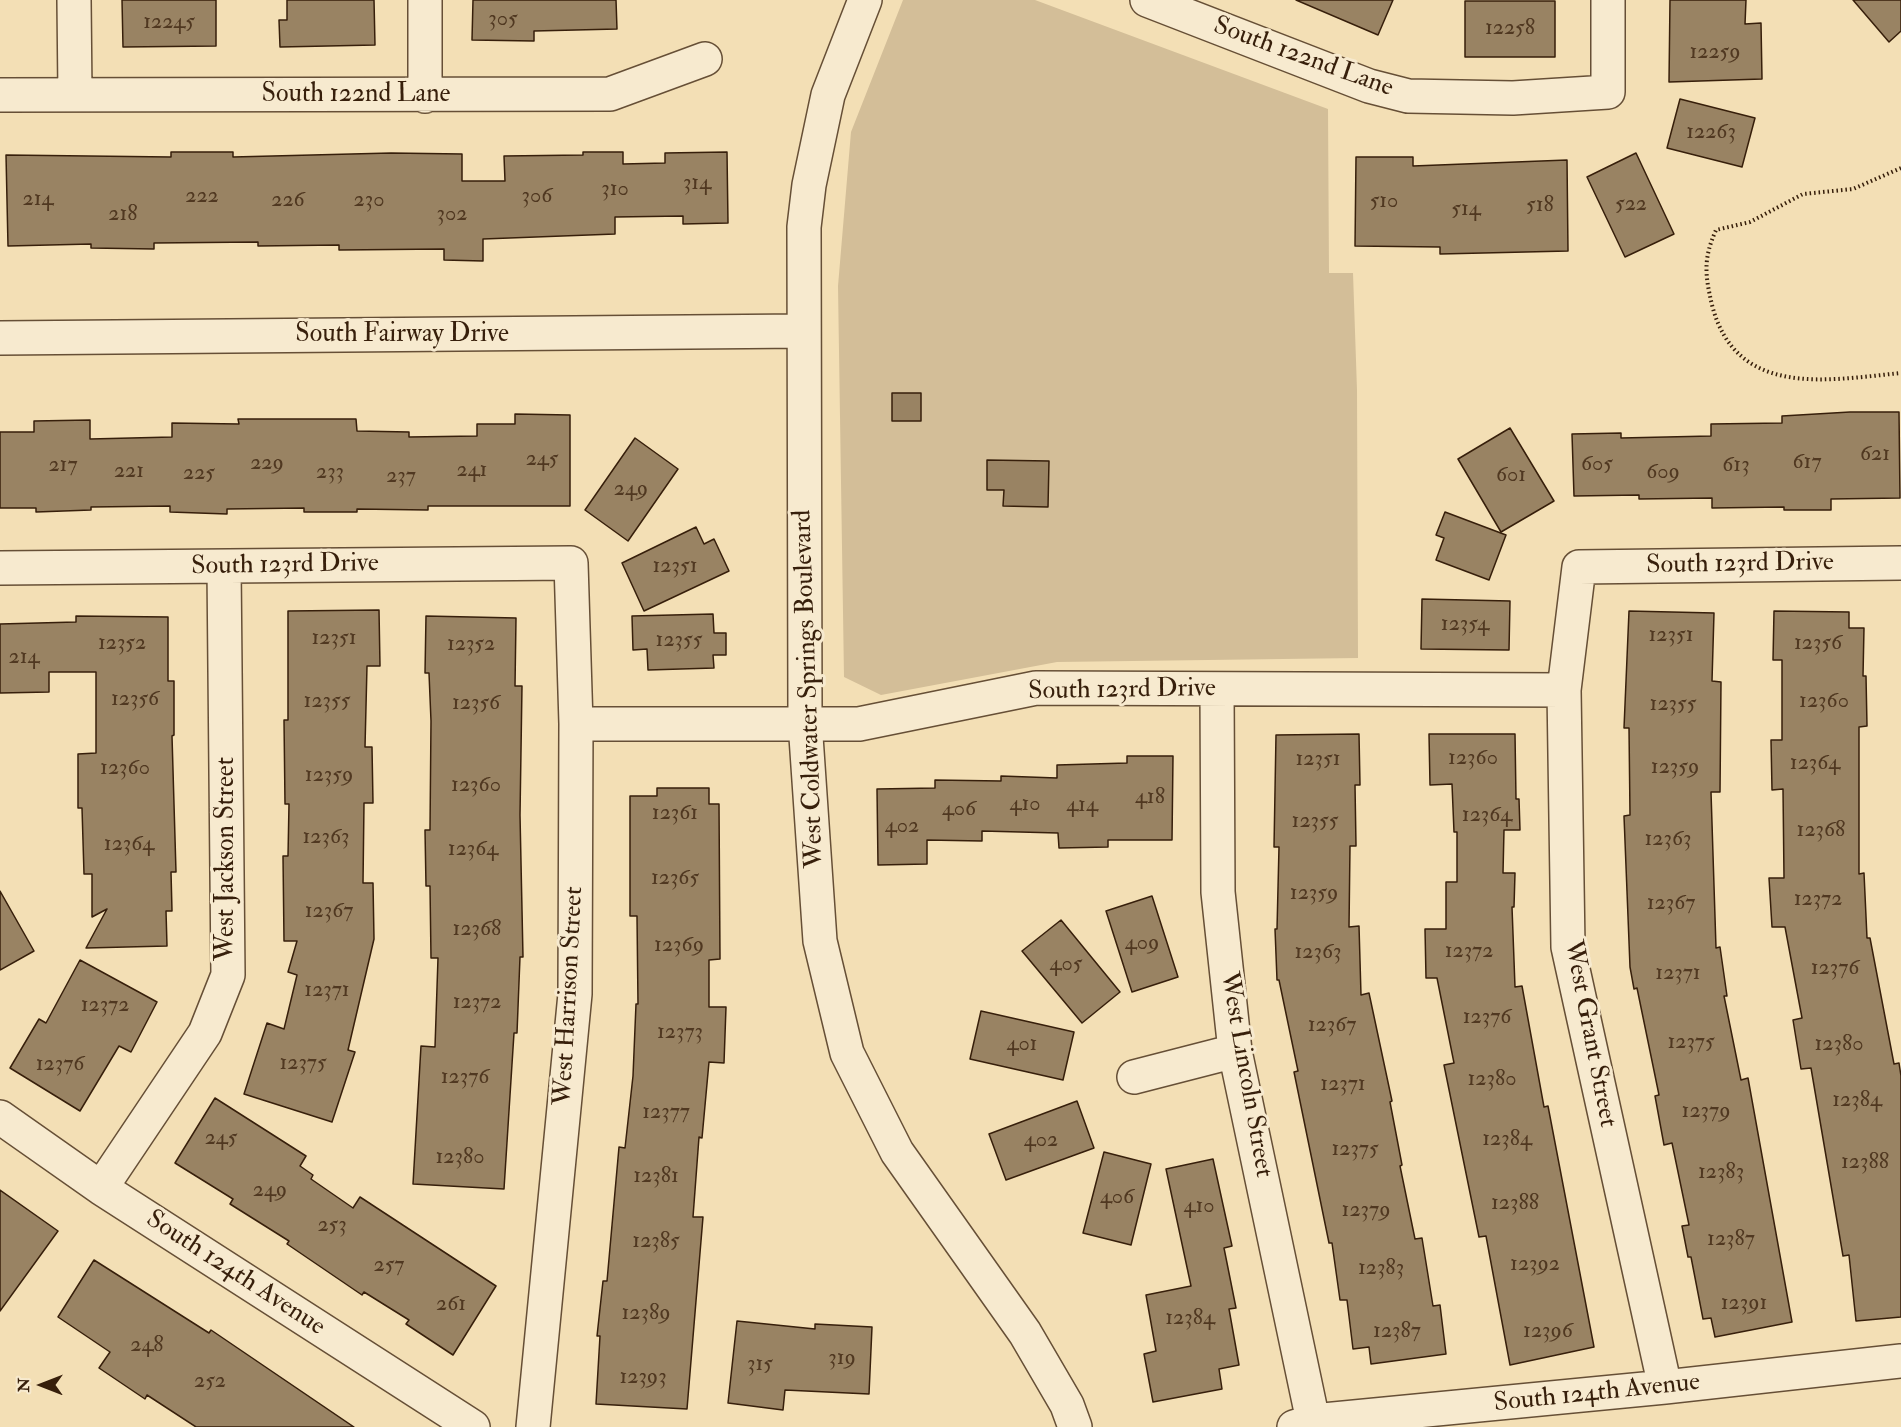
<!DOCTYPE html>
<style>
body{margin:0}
#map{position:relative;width:1901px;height:1427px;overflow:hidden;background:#f3dfb5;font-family:"IM FELL Double Pica",serif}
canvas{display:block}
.north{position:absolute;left:12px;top:1355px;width:60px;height:60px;-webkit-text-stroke:4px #f7eacf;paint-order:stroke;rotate:270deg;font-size:16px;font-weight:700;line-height:24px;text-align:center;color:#371f0b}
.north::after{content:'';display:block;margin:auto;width:21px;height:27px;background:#371f0b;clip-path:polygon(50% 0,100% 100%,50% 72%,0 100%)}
</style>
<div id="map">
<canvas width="1901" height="1427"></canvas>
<div class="north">N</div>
</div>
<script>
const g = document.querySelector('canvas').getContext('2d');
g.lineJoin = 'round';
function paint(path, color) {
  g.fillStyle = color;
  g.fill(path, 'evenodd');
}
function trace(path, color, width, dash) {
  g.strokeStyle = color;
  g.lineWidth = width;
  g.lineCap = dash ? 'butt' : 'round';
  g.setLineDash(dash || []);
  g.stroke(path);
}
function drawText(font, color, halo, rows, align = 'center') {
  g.font = font + ' "IM FELL Double Pica",serif';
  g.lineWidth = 6;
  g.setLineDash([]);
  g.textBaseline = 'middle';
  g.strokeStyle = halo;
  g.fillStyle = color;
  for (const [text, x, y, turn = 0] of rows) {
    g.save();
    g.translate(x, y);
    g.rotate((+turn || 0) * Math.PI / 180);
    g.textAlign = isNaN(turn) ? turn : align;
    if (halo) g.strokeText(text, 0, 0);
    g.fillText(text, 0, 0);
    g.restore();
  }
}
const green = new Path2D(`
 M903,0H1035L1328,109L1329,273H1353L1357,390L1358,658L1057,662L881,695L844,677L838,286L851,132Z`);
const building = new Path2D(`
 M122,0H216V46L123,47Z
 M287,0H374L375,45L280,47L279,20H287Z
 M473,0H616L617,29L534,31V41L472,40Z
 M1296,0H1393L1378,35Z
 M1670,0H1746L1745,24L1761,23L1762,79L1669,82Z
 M1853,0H1901V31L1889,42Z
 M1465,1H1555V57H1465Z
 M1680,99L1755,118L1742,167L1667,148Z
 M171,152H233V157L391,153L462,154V181H505L504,156L583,155V152H623V164L665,163V153L727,152L728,223L683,224V216L615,217V234L483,239V261L444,260V249L339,250V245L258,246V242L154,243V249L91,248V244L8,246L6,155L171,157Z
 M1636,153L1674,234L1625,257L1587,177Z
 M1356,157H1413V166L1567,160L1568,251L1440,254V247L1355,246Z
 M892,393H921V421H892Z
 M1850,412H1899L1900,498L1831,499V510H1784V507L1712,508V498L1639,499V495L1574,496L1572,434L1621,433V438L1711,436V424L1782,423V416Z
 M515,414L570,415V506H428V510L357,509V512H304V508L227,509V514L170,512V506L91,507V510L36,512V508H0V432H34V421L90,420V439L172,437V423L239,424L238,419H356L357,431L409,432V437L477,436V424H515Z
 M1510,428L1554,501L1501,532L1458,459Z
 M635,438L678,469L628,541L585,510Z
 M987,460L1049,461L1048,507L1003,506L1004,490H987Z
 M1445,512L1506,535L1489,580L1436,560L1444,538L1436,535Z
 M696,527L704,544L714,539L729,571L644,611L622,563Z
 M1422,599L1510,601L1509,650L1421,649Z
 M379,610L380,666H367L365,747H372L373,803H364L363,883H373L374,939L348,1050L355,1052L332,1122L244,1094L267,1023L284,1029L297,975L288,972L297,941H284L283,856H288L289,804H285L284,720H288V611Z
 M1629,611L1714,613L1712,681L1721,682L1720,792H1711L1716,948L1720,947L1727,996H1724L1741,1080L1748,1078L1792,1322L1715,1337L1711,1318L1703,1319L1691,1257H1688L1682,1226L1689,1225L1672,1143L1664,1145L1655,1096L1659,1095L1637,988L1634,989L1630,967L1624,816L1630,815L1629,728H1624Z
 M1774,611L1849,612V628H1864L1863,676H1866L1867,726L1859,727V874L1864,873L1867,938H1870L1894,1064L1899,1063L1901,1076V1317L1856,1321L1849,1255L1843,1256L1811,1068L1801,1069L1793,1020L1802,1018L1785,927H1772L1769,878H1784L1783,789L1772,790L1771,740H1782V660H1773Z
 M713,614L714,633H726V655H713L714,668L648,670L647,649L633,650L632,616Z
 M76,616L168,617V681H174V735L172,736L176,872H171L172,911H166L167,946L86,948L107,909L92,917V874H84L82,808H78V754L96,753V672H49V692L0,693V624L76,622Z
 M426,616L516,618L515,686H522L520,815L523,957H520L517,1033H514L504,1189L413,1184L421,1046L435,1047L438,958H431L430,886H426L425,830H430L431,721L429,673H425Z
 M1359,734L1360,785H1355L1356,846H1350L1349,927L1359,926L1361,995L1369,993L1392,1101L1390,1102L1402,1165L1400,1166L1415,1239L1422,1238L1433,1306L1440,1305L1446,1354L1371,1364L1369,1347L1353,1349L1347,1300H1340L1332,1243H1329L1294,1072L1298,1071L1279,980H1277L1275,929H1277L1279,847H1274L1276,735Z
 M1429,734H1515L1516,799H1519L1520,830H1504L1503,873H1515L1514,907H1512L1515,987L1522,986L1544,1107L1548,1106L1594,1347L1510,1365L1486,1236L1479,1237L1444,1065L1454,1063L1437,978H1426L1425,929H1446V882H1457V832H1454L1452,784L1430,785Z
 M1127,756H1173L1172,840H1108V847L1059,848L1058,833L982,831V841L927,840V864L878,865L877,789L935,788V780L1001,781V776L1057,778V765L1127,763Z
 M657,788H709V804H719L720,959L709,960V1007H726L724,1063L709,1062L702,1138L699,1137L693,1217H703L687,1409L596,1404L600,1336H597L603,1281H607L619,1147L625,1148L633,1076L636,1004H638L637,916H630V796H657Z
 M0,891L34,951L0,970Z
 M1152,896L1178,977L1132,992L1106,911Z
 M1061,920L1120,992L1082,1023L1022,951Z
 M80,960L157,1002L131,1052L119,1046L80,1111L10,1068L39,1019L46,1023Z
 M981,1011L1074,1032L1063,1080L970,1059Z
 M215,1098L306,1156L300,1166L313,1175L311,1179L353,1208L360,1197L496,1286L453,1355L406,1324L409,1320L364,1292L362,1295L287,1244L289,1241L230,1204L233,1199L175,1163Z
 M1077,1101L1094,1148L1006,1180L989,1134Z
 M1104,1152L1151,1164L1131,1245L1083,1233Z
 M1213,1159L1232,1246L1224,1248L1236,1308L1229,1309L1239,1365L1219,1369L1222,1389L1153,1402L1144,1354L1156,1351L1146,1295L1191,1286L1166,1169Z
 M0,1190L58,1231L0,1311Z
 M94,1260L209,1333L211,1330L354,1427H196L147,1395L145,1399L99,1368L110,1352L58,1317Z
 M737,1321L815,1329V1324L872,1327L869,1394L785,1390L783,1410L728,1403Z`);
const path = new Path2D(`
 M1901,168L1853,189L1803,194L1750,222L1716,230C1703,259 1705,275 1712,305C1736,399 1828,380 1901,373`);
const minor = new Path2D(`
 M74,0L75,94
 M425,0V96
 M865,0L828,95L809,185L804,227L805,722L820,941L847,1053L897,1152L1025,1333L1067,1405L1075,1427
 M1147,0L1369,86L1408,96L1513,98L1608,92V0
 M0,95L610,94L705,59
 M0,338L803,331
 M0,568L571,563L576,724L575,994L533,1427
 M1217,690L1218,892L1235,1051L1313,1421
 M576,724H859L1036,688L1564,690
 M1134,1077L1235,1051
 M0,1117L101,1188L473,1427
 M101,1188L205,1033L228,975L224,567
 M1665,1387L1568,947L1564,690L1579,567L1901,563
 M1294,1427L1313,1421L1665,1387L1901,1361`);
const numberNames = [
 ["305",503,20],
 ["12245",169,23],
 ["12258",1510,29],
 ["12259",1715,53],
 ["12263",1711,133],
 ["314",697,184],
 ["310",615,190],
 ["222",202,197],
 ["306",537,197],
 ["214",38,200],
 ["226",288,201],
 ["230",369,201],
 ["510",1384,202],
 ["522",1631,205],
 ["518",1540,206],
 ["514",1466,210],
 ["218",123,215],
 ["302",452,215],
 ["621",1875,455],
 ["245",542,460],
 ["617",1807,463],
 ["229",267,464],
 ["605",1597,465],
 ["217",63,466],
 ["613",1736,466],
 ["241",472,471],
 ["221",129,472],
 ["233",330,473],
 ["609",1663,473],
 ["225",199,474],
 ["601",1511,476],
 ["237",401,477],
 ["249",631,490],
 ["12351",675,567],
 ["12354",1465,625],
 ["12351",1671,636],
 ["12351",334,639],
 ["12355",679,641],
 ["12352",122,644],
 ["12356",1818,644],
 ["12352",471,645],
 ["214",24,658],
 ["12356",135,700],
 ["12355",327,702],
 ["12360",1824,702],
 ["12356",476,704],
 ["12355",1673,705],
 ["12360",1473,759],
 ["12351",1318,760],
 ["12364",1815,764],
 ["12359",1675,768],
 ["12360",125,769],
 ["12359",329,776],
 ["12360",476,786],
 ["418",1150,798],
 ["410",1025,805],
 ["414",1082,806],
 ["406",959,810],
 ["12361",675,814],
 ["12364",1487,816],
 ["12355",1315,822],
 ["402",902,827],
 ["12368",1821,831],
 ["12363",326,838],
 ["12363",1668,840],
 ["12364",129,845],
 ["12364",473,850],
 ["12365",675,879],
 ["12359",1314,894],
 ["12372",1818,900],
 ["12367",1671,904],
 ["12367",329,912],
 ["12368",477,930],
 ["409",1142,944],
 ["12369",679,946],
 ["12372",1469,952],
 ["12363",1318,953],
 ["405",1066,965],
 ["12376",1835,969],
 ["12371",1678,974],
 ["12371",327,991],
 ["12372",477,1003],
 ["12372",105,1006],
 ["12376",1487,1018],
 ["12367",1332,1026],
 ["12373",680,1033],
 ["12375",1691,1043],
 ["401",1022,1045],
 ["12380",1839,1045],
 ["12375",303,1064],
 ["12376",60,1065],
 ["12376",465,1078],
 ["12380",1492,1080],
 ["12371",1343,1085],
 ["12384",1857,1101],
 ["12379",1706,1112],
 ["12377",666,1113],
 ["245",221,1139],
 ["12384",1507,1140],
 ["402",1041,1141],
 ["12375",1355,1150],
 ["12380",460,1158],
 ["12388",1865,1163],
 ["12383",1721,1173],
 ["12381",656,1177],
 ["249",270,1191],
 ["406",1117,1198],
 ["12388",1515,1204],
 ["410",1199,1207],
 ["12379",1366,1211],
 ["253",332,1226],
 ["12387",1731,1240],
 ["12385",656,1242],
 ["12392",1535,1265],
 ["257",389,1266],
 ["12383",1381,1269],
 ["12391",1744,1304],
 ["261",451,1305],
 ["12389",646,1314],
 ["12384",1190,1319],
 ["12387",1397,1332],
 ["12396",1548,1332],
 ["248",147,1346],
 ["319",842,1359],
 ["315",760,1365],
 ["12393",643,1378],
 ["252",210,1382]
];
const streetNames = [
 ["South 122nd Lane",1303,58,20],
 ["South 122nd Lane",356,95],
 ["South Fairway Drive",402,335],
 ["South 123rd Drive",1740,565,-1],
 ["South 123rd Drive",285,566,-1],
 ["West Coldwater Springs Boulevard",810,689,-92],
 ["South 123rd Drive",1122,691,-1],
 ["West Jackson Street",227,859,-90],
 ["West Harrison Street",570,996,-87],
 ["West Grant Street",1589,1034,79],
 ["West Lincoln Street",1245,1075,80],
 ["South 124th Avenue",235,1274,33],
 ["South 124th Avenue",1597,1394,-6]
];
paint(green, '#d3be98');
paint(building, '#998363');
trace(building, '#371f0b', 1.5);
trace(minor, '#664f36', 36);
trace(path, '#371f0b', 4, [1.5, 3]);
trace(minor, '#f7eacf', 33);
drawText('22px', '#503821', null, numberNames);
drawText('26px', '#371f0b', '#f7eacf', streetNames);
</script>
